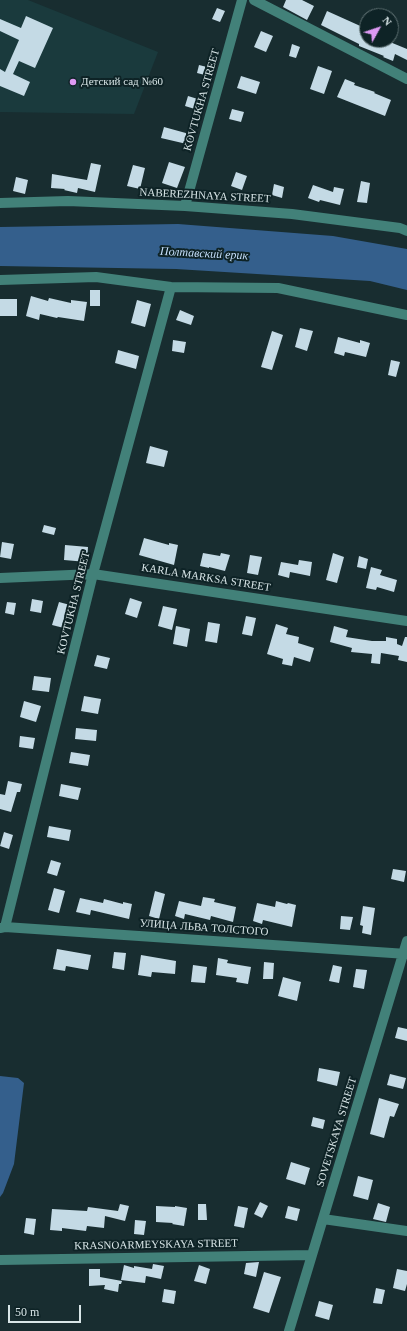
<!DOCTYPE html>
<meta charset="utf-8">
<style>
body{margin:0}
#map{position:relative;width:407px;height:1331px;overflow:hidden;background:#182d30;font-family:Georgia,serif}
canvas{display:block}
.north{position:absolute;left:359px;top:8px;width:40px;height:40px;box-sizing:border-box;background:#0e2326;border:1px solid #5f7173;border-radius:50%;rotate:50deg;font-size:11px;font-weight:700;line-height:16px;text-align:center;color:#d8e5e7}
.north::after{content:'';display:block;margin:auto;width:14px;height:18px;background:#dd99f3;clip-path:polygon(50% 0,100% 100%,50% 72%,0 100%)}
.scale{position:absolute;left:8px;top:1305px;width:73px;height:18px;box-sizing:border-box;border:2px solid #d8e5e7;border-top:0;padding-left:5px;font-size:12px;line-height:14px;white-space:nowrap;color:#d8e5e7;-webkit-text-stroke:3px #0e2326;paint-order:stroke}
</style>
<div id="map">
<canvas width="407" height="1331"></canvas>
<div class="north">N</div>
<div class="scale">50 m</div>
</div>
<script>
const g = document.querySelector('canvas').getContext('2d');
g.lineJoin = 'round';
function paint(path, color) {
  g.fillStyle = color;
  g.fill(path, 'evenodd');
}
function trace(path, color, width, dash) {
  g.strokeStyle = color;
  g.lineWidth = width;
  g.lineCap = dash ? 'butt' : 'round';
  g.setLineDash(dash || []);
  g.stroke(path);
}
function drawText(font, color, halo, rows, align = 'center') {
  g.font = font + ' Georgia,serif';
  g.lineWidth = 4;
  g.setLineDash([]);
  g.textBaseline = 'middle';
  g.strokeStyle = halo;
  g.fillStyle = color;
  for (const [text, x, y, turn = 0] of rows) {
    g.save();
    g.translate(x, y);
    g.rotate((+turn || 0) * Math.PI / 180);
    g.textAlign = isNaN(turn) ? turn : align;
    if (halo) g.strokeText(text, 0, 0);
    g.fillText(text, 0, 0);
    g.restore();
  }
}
const built = new Path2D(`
 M0,0H28L158,52L134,114L0,112Z`);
const water = new Path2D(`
 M178,224L333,236L407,249V290L370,281L176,269L0,266V227Z
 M0,1076L18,1078L24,1083L14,1164L3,1193L0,1197Z`);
const building = new Path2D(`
 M286,0H302L314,6L307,20L283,7Z
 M217,8L225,11L220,22L212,19Z
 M327,11L367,29V40H385L407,49V60L395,54L393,61L383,57L384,56L359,46V44L321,25Z
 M26,16L53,28L35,68L19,61L13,74L30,82L24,96L0,86V69L5,72L19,40L0,31V19L21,28Z
 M261,31L273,36L266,52L254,47Z
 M292,44L300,47L296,58L289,56Z
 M199,65L211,68L209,76L197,73Z
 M318,66L332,71L324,94L310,89Z
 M241,76L260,82L256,94L237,88Z
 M345,79L355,83L354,85L375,92L374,93L391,100L385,116L337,97Z
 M188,96L201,100L198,110L185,106Z
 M232,109L244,112L241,122L229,119Z
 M164,127L193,135L191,145L161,138Z
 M169,162L185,167L177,188L162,183Z
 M91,163L101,165L95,192L78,188L77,193L64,190L65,189L51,188L52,174L87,180Z
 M133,165L145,168L140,189L127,186Z
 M236,172L247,176L242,190L231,186Z
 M16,177L28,180L25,194L13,191Z
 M361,181L370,183L367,203L357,202Z
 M274,184L284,187L282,198L272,195Z
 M313,185L333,192L334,187L344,189L340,205L320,200L319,202L308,198Z
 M90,290H100V306H90Z
 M31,296L48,301L49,298L71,303V300L87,302L84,321L58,317L57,318L40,314L39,320L26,316Z
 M0,299H17V316H0Z
 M137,300L151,304L145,327L131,323Z
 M180,310L194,316L191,325L176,320Z
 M300,328L313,331L307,351L295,347Z
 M272,331L283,335L272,370L261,367Z
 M338,337L360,343V340L370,343L366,357L345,352L344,356L334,353Z
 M173,340L186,342L184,353L172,351Z
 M118,350L139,356L136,369L115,363Z
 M391,360L400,362L396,377L388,375Z
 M150,446L168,451L164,467L146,463Z
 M44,525L56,528L54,535L42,532Z
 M144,538L169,545V543L178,545L174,565L139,555Z
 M2,542L14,544L11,559L0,557Z
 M65,545L88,547L87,562L64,560Z
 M203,553L220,556L221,553L230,555L225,571L209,567V568L200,566Z
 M333,553L344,557L337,583L326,580Z
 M250,555L262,557L258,575L247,573Z
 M359,556L368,559L366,569L357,567Z
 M299,560L312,562L310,576L290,572L289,578L278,575L281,562L298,565Z
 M371,567L382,570L380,575L397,580L394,592L377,587L376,590L366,588Z
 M130,598L142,602L137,618L125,614Z
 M32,599L43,601L41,613L30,611Z
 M7,602L16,603L14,615L5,613Z
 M59,602L70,605L64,628L52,625Z
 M163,606L177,609L172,630L158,626Z
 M246,616L256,618L252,636L242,634Z
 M208,622L220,624L217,643L205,641Z
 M276,624L288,628L286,634L299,637L298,643L314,648L310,662L294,657L292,666L282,664L283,659L267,654Z
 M176,626L190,629L187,647L173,644Z
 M334,626L348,630L346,637L372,641H386V637L397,639V644L402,646L405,637H407V662L398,660L399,656L381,653L380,664L371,663L372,654L351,652L352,648L330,642Z
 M97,655L110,658L107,669L94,666Z
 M34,676L51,678L49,692L32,690Z
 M84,696L101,699L98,714L81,711Z
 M24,701L41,706L36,722L20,717Z
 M76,728L97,730L96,741L75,739Z
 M20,736L35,738L33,749L19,747Z
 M71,752L90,755L88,766L69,763Z
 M8,781L22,784L20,792H17L11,812L0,809V794L5,795Z
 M61,784L81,788L78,800L59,796Z
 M49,826L71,830L69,841L47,837Z
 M4,832L13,835L9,849L0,846Z
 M51,860L61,863L57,876L47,873Z
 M393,869L406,871L404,882L391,879Z
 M54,888L65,891L59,913L48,910Z
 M155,891L165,894L159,919L149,916Z
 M203,897L215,899L214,902L236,907L233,922L211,916L210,920L185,914L184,919L175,916L179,901L201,906Z
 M80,898L103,903L104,899L123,904V902L132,904L129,919L91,910L90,915L76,912Z
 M276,901L287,904L288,903L296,905L292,927L263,920L262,924L253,921L257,903L275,907Z
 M363,906L375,908L371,935L362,933L363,926L360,925Z
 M341,916L353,917L350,930L340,929Z
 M57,949L91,955L88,970L66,966L65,971L53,969Z
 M114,952L126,953L124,970L112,968Z
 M141,955L176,961L175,974L152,972L151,977L138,975Z
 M218,958L228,960L227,963L251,967L248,984L236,982L237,978L216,975Z
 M264,962L274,963L273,979H263Z
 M193,965L207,967L205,983L191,982Z
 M333,965L342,967L339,983L329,981Z
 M356,969L367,970L364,989L353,987Z
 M283,977L301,982L297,1001L278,996Z
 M398,1027L407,1029V1041L395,1038Z
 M319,1068L340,1072L337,1086L317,1081Z
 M390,1074L406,1078L403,1089L387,1085Z
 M379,1098L399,1104L394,1117L390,1116L384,1138L370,1134Z
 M313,1117L325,1120L323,1129L311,1126Z
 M291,1162L310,1168L305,1185L286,1179Z
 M358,1176L373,1180L368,1200L353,1196Z
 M260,1202L268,1206L262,1218L254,1214Z
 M378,1203L390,1207L386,1222L373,1219Z
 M120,1204L129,1206L125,1221L105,1216L104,1228L87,1226L86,1231L62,1228V1231L50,1230L52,1209L87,1211L88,1207L118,1211Z
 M198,1204H206L207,1220H198Z
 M156,1206L175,1207V1206L187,1208L184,1226L172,1224L173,1223L156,1222Z
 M238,1206L248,1208L244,1228L234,1226Z
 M288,1206L300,1209L297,1221L285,1218Z
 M26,1218L36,1219L34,1235L24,1233Z
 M135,1220L146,1221L144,1235L134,1234Z
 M259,1262L256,1277L244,1274L246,1263Z
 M153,1264L164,1266L161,1279L146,1276L145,1283L121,1280L124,1265L134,1268V1266L152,1269Z
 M199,1265L210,1269L206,1284L194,1281Z
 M89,1269H100V1277L122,1281L121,1284H119L118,1292L104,1289L105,1285L89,1286Z
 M397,1269L407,1271V1284L405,1291L393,1288Z
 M264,1272L281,1277L269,1313L253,1308Z
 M376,1288L385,1290L382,1304L373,1303Z
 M164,1289L176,1291L174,1304L162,1302Z
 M319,1301L333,1305L329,1320L315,1316Z`);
const minor = new Path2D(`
 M254,0L407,79
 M0,203L68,201L185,206L292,214L400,228L407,231
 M185,206L242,0
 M0,280L96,277L171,287L278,288L407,315
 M0,578L93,574L407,621
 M5,927L93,574L171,287
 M0,928L5,927L407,954
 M323,1219L407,1231
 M0,1260L312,1255
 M289,1331L407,941`);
const markers = [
 [73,82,4,"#dd99f3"]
];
const poiNames = [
 ["Детский сад №60",81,82]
];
const streetNames = [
 ["KOVTUKHA STREET",202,100,-74],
 ["NABEREZHNAYA STREET",205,196,3],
 ["KARLA MARKSA STREET",206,578,9],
 ["KOVTUKHA STREET",74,603,-76],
 ["УЛИЦА ЛЬВА ТОЛСТОГО",204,928,4],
 ["SOVETSKAYA STREET",337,1132,-73],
 ["KRASNOARMEYSKAYA STREET",156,1245,-1]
];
const waterNames = [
 ["Полтавский ерик",204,254,3]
];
paint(built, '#1a3a3d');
paint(water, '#345f8c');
paint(building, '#c4dae5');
trace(minor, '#428179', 10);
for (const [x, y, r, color] of markers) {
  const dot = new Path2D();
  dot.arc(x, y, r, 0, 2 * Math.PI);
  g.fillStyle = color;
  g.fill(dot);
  trace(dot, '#0e2326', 1.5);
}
drawText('11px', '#d8e5e7', '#0e2326', poiNames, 'left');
drawText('11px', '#d8e5e7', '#0e2326', streetNames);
drawText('italic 12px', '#c6dffb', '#0e2326', waterNames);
</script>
